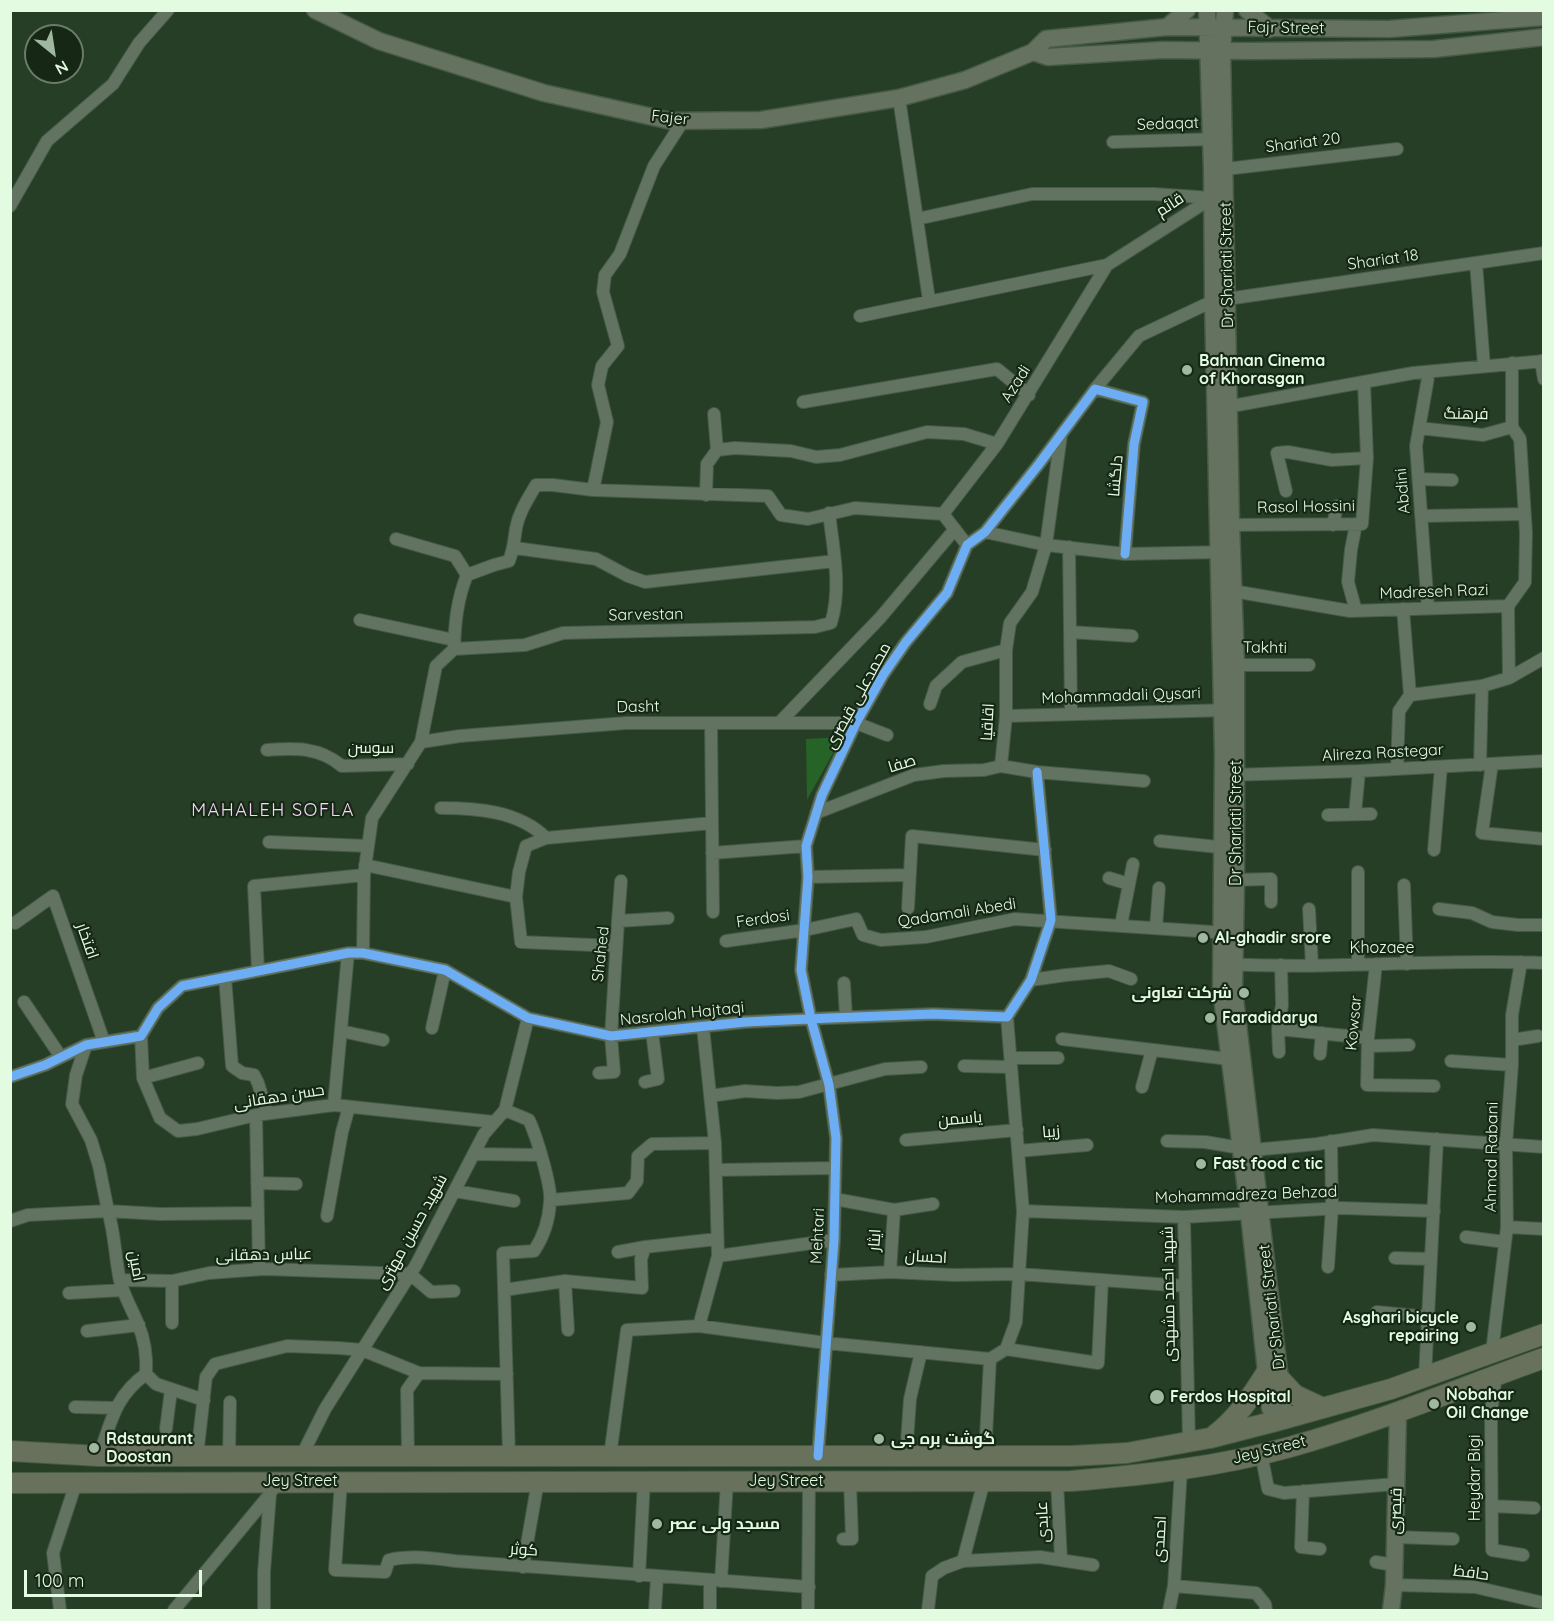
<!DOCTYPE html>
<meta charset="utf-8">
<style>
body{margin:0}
#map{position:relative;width:1554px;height:1621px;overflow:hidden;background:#263d26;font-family:Quicksand,sans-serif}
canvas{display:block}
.frame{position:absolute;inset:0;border:12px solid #e3fbe1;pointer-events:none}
.north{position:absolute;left:24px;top:24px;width:60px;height:60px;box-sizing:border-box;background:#162815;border:2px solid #687c67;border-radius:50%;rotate:150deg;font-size:16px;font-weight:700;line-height:24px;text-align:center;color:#e3fbe1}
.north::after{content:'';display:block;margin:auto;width:21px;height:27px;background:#a1b8a0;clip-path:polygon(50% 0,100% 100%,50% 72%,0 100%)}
.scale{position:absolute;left:24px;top:1570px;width:178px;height:27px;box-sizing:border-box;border:3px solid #e3fbe1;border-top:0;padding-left:8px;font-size:18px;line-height:21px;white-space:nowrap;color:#e3fbe1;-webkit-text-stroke:4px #162815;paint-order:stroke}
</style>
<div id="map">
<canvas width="1554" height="1621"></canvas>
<div class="frame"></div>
<div class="north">N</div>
<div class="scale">100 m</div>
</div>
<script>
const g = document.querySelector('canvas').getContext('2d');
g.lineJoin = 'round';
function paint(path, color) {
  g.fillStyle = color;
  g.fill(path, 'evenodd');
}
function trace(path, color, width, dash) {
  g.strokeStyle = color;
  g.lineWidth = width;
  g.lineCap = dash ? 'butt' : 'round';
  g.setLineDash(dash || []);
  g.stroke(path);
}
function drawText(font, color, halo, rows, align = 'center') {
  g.font = font + ' Quicksand,Cairo,sans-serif';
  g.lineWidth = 4.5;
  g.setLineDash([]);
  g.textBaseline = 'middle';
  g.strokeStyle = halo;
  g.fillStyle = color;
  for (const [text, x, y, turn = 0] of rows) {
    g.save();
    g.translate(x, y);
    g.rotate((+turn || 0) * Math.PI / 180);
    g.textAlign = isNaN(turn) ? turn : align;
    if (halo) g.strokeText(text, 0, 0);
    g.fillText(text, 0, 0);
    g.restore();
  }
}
const green = new Path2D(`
 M842,737L807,800L806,739Z`);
const street = new Path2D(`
 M899,98L929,300
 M1113,142L1217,139
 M1217,170L1397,149
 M10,206L47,141L113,84L139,43L168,10
 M1476,263L1484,366
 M860,316L1107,265L1212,198L1154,194H1032L917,219
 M1541,361L1544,379
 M1095,389L1139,336L1213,301L1544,253
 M803,402L997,369L1029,395
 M1221,408L1413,373L1544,361
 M714,414L717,450
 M1419,428L1483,435L1512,427
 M1061,435L1046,545L1032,592L1010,623L1006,650V716L1001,766L1037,772L1144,781
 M1419,479L1452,480
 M593,490L607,422L598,385L602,366L618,346L603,292L605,275L620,254L654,166L683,121
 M1286,491L1277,453L1288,452L1332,460L1367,458
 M706,495L707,464L717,450L735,448L791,451L816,457L840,455L927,432L964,434L997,444
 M943,514L997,444L1107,265
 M1422,516L1524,514
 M1356,524L1351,550L1348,582L1356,611
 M1225,525L1362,524L1367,458L1364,382
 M1333,525L1337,506
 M985,532L1046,545L1125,554L1225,552
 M396,539L455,556L467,575C457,600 455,622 454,649
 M1069,547L1071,714
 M515,548L596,559L628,576L645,582L835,561
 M467,575L494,565L509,561C514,548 514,541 516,528C519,512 528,499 536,485H553L593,490L768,496L781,515L808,519L855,508L943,514L967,545
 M1227,590L1350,611L1508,606L1525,582L1526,533L1520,439L1512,427V363
 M1508,606L1509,678
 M1428,608L1416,446L1429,372
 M360,620L454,640
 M1070,632L1132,636
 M1228,665H1309
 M1410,695L1482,686L1509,678L1544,658
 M930,704L936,686L962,662L1006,650
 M1006,716L1230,710
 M711,723L713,912
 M779,723L880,618L955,529
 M421,742L460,736L626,723H856L887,735
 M267,750C296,748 319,747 342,766L408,764
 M1492,764L1482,833L1544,839
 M1480,765L1482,686
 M1397,769L1399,711L1410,695L1403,609
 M1230,775L1359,771L1544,761
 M441,808C477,808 519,811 546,838
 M816,813L914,775L944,771L984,770L1001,766
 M1355,814L1359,771
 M1328,815L1371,814
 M1160,841L1228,848
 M269,842L368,846
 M1434,850L1441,767
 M712,853L806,846
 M365,865L516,897
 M808,877L908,875
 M1109,878L1129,884
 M1230,880L1271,879V902
 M1404,885L1407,964
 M908,908L912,836L1045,850
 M1309,909L1312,966
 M1439,909L1472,913L1492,922L1518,925H1544
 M618,921L621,881
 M15,923L53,896L104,1042
 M1121,925L1133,864
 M1156,928L1159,888
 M726,941L805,930L856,919L863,935L881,940L926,937L1015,919L1228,933
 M616,946L521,942L516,897L519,872L526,846L546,838L712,823
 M363,953L364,875L372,818L421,742L436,666L454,649L525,645L563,633L815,627L831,623C842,588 833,548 829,513
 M1358,963V872
 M1227,964C1332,970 1438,958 1544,963
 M1376,964L1368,1038L1367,1085L1434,1086
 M258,971L254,886L364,875
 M225,977L232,1066L242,1073L254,1075L258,1083L267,1113
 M1031,980L1066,975L1109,971L1131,979
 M844,983L846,1017
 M24,1002L61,1057
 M432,1028L445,970
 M1278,1029L1368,1038
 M341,1031L383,1040
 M141,1036L143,1078L160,1118L178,1131L197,1129L256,1115L334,1105L494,1122
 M1062,1039L1237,1060
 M1512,1040L1538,1036
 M1368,1046L1409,1045
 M1279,1052L1278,1029L1282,1005L1281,965
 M1320,1054L1322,1033
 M1011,1058H1058
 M1451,1061L1512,1065
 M964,1066L1011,1067
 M599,1073L614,1072L611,1036L618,921L668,918
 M10,1077L45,1065L86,1045L141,1036L158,1008L182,986L348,953H363L445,970L528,1018L611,1036L745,1022L830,1018L933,1014L1007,1017L1031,980L1051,920L1037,772
 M143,1078L198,1063
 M645,1082L658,1079L652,1032
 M1142,1087L1152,1050
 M710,1096L745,1091L777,1093L799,1092L885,1069L921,1067
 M334,1105L348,953
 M505,1110L529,1120C536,1135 552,1186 550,1202C549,1220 544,1236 534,1251L503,1253L509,1456
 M256,1115L259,1269
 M906,1140L1017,1130
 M1167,1141L1205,1142L1253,1150L1317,1144L1373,1135L1544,1147
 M1018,1151L1087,1145
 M474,1154L541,1155
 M716,1170L835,1168
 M257,1183L296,1184
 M455,1191L514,1201
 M835,1199L894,1210L933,1204
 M551,1200L628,1193L637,1181L638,1156L652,1144L715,1143
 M1023,1211L1184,1217L1341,1208L1434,1211
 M327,1216L342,1132L349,1107
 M1184,1217L1189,1442
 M10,1221L28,1215L108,1211L99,1166L91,1140L72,1104L76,1075L86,1045
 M1507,1227L1544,1229
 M1466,1237L1505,1242
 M618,1252L645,1247
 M718,1256L834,1240
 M1395,1258L1431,1259
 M1328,1267L1332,1208L1331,1141
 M890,1272L894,1210
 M831,1275L890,1272L954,1275L1019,1274L1185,1286
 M120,1280L172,1281L209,1273L264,1269L410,1274L431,1292L454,1291
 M504,1290L565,1281
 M69,1293L123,1290
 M1377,1312L1428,1317
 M172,1323V1281
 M699,1326L718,1256L715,1143L703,1027
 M568,1330L565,1281L642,1288L641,1259L645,1247L717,1239
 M87,1331L139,1325
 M1006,1349L1098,1363L1102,1280
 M1492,1352L1507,1227L1506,1145L1512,1065V1015L1521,962
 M146,1374L156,1384L204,1400
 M1496,1375L1491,1413L1492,1550L1523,1555
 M1425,1377L1437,1139
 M75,1407L116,1408
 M166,1429L171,1390
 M1261,1453L1268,1489L1284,1493L1396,1484
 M302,1455L325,1409L416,1265L484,1134L505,1110L528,1018
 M99,1456C111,1422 115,1396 146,1374C147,1357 145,1340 138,1324C132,1309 124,1296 120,1281C115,1258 115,1234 108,1211L160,1214L258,1213
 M197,1456L206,1377L215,1364L287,1346L339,1348L362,1350L419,1373
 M229,1456L230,1402
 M408,1456L407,1390L419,1373L507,1374
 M610,1456L627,1330L699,1326L826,1343L990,1359L1006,1349L1016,1322L1023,1211L1007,1017
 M818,1456L834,1240L836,1138L829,1085L811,1019L801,970L808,877L806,846L822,795L856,723L883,675L906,642L947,593L967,545L985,532L1039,464L1095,389L1143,402L1134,444L1125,554
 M906,1456L910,1399L921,1352
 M985,1456L990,1359
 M341,1481L335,1570L385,1572L389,1560C411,1555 433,1558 455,1561L809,1587
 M1057,1481L1061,1560
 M1303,1491L1301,1547L1320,1549
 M1492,1506L1534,1508
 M1395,1537L1453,1539
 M843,1539H852L850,1481
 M963,1561L984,1481
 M1376,1562L1394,1565
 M523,1567L538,1481
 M639,1576L644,1481
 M721,1581L727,1481
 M1394,1585L1475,1587L1544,1603
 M1174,1586L1256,1593L1265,1604L1266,1610
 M60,1610L53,1553L76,1483
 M174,1610L270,1494L277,1481
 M264,1610V1572L270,1494
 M655,1610L657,1577
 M710,1610V1580
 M808,1610L809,1481
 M928,1610L932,1576L944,1568L963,1561L1040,1557L1093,1565
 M1169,1610L1174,1586L1181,1469`);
const secondary = new Path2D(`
 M315,10L379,41L544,93L671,121L761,120L899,98L965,80L1033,52L1046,39L1167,27L1389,29L1544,17
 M1207,10L1212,170L1213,301L1223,754L1221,989L1249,1214L1270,1408L1276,1421
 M1225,10L1222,51L1231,524L1236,664V880L1234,990L1280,1379L1283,1407L1276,1421
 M1247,10L1270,29
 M1167,27L1187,10
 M1033,52L1048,57L1163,50L1253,51L1434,49L1544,37
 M1391,1610L1394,1585L1398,1411`);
const primary = new Path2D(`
 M1280,1379L1295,1395L1323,1408
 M1215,1435C1237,1418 1251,1397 1266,1373
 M10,1451L99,1456H1071L1127,1453L1210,1438L1276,1421L1391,1389L1544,1334
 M10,1483L1071,1481C1144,1475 1219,1467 1290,1447C1376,1423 1460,1388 1544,1358`);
const cycleway = new Path2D(`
 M10,1077L45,1065L86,1045L141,1036L158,1008L182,986L348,953H363L445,970L528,1018L611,1036L745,1022L830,1018L933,1014L1007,1017L1031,980L1051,920L1037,772
 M818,1456L834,1240L836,1138L829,1085L811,1019L801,970L808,877L806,846L822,795L856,723L883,675L906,642L947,593L967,545L985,532L1039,464L1095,389L1143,402L1134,444L1125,554`);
const markers = [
 [1187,370,6,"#a1b8a0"],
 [1203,938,6,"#a1b8a0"],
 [1244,993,6,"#a1b8a0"],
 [1210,1018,6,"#a1b8a0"],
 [1201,1164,6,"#a1b8a0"],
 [1471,1327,6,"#a1b8a0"],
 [1157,1397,8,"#a1b8a0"],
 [1434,1404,6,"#a1b8a0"],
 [879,1439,6,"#a1b8a0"],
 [94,1448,6,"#a1b8a0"],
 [657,1524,6,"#a1b8a0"]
];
const streetNames = [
 ["Fajr Street",1286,28,1],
 ["Fajer",670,118,6],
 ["Sedaqat",1168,124,-2],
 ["Shariat 20",1303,143,-7],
 ["قائم",1170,205,-33],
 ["Shariat 18",1383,260,-8],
 ["Dr Shariati Street",1227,265,-91],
 ["Azadi",1016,384,-58],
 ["فرهنگ",1466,414,1],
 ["دلگشا",1116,476,-85],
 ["Abdini",1403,491,-95],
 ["Rasol Hossini",1306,507,-1],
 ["Madreseh Razi",1434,592,-2],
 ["Sarvestan",646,615,-1],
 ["Takhti",1265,648,1],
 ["محمدعلی قیصری",858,696,-61],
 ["Mohammadali Qysari",1121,696,-2],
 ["Dasht",638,707,-1],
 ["اقاقیا",988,722,-87],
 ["سوسن",371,748],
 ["Alireza Rastegar",1383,753,-3],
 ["صفا",902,764,-17],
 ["Dr Shariati Street",1236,823,-90],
 ["Qadamali Abedi",957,913,-9],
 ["Ferdosi",763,919,-8],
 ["افتخار",87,941,71],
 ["Khozaee",1382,948],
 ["Shahed",601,954,-84],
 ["Nasrolah Hajtaqi",682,1014,-6],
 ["Kowsar",1354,1023,-85],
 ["حسن دهقانی",279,1097,-9],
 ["یاسمن",960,1119,-5],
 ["زیبا",1051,1132,-5],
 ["Ahmad Rabani",1492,1157,-89],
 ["Mohammadreza Behzad",1246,1195,-2],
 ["شهید حسین مهتری",412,1232,-61],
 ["Mehtari",818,1236,-87],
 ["ایثار",875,1240,-86],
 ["عباس دهقانی",264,1255,-1],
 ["احسان",926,1257,3],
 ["امین",136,1266,80],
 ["شهید احمد مشهدی",1169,1294,-91],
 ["Dr Shariati Street",1272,1307,-97],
 ["Jey Street",1269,1450,-14],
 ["Heydar Bigi",1475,1478,-90],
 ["Jey Street",300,1481],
 ["Jey Street",786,1481],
 ["قیصری",1396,1511,-88],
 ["عابدی",1043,1522,-93],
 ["احمدی",1160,1539,-87],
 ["کوثر",524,1550,4],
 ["حافظ",1471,1573,7]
];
const poiNames = [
 ["Bahman Cinema",1199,361],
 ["of Khorasgan",1199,379],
 ["Al-ghadir srore",1215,938],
 ["شرکت تعاونی",1232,993,"right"],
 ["Faradidarya",1222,1018],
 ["Fast food c tic",1213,1164],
 ["Asghari bicycle",1459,1318,"right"],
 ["repairing",1459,1336,"right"],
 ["Nobahar",1446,1395],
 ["Oil Change",1446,1413],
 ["Ferdos Hospital",1170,1397],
 ["Rdstaurant",106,1439],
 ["Doostan",106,1457],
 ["گوشت بره جی",891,1439],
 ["مسجد ولی عصر",669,1524]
];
const neighbourhoodNames = [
 ["MAHALEH SOFLA",273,811]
];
paint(green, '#266327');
trace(street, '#455a45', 14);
trace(secondary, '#455a45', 19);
trace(primary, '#455a45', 22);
trace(street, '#627361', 12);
trace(secondary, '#65725f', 16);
trace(primary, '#67715c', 20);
trace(cycleway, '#6dadf4', 9);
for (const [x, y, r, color] of markers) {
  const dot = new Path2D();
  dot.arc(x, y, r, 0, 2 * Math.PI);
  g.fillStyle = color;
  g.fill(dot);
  trace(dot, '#162815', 2);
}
drawText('16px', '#e3fbe1', '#162815', streetNames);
drawText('bold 16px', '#e3fbe1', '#162815', poiNames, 'left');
g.letterSpacing = '1.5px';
drawText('18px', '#f7d5fa', '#162815', neighbourhoodNames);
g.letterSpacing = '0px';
</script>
